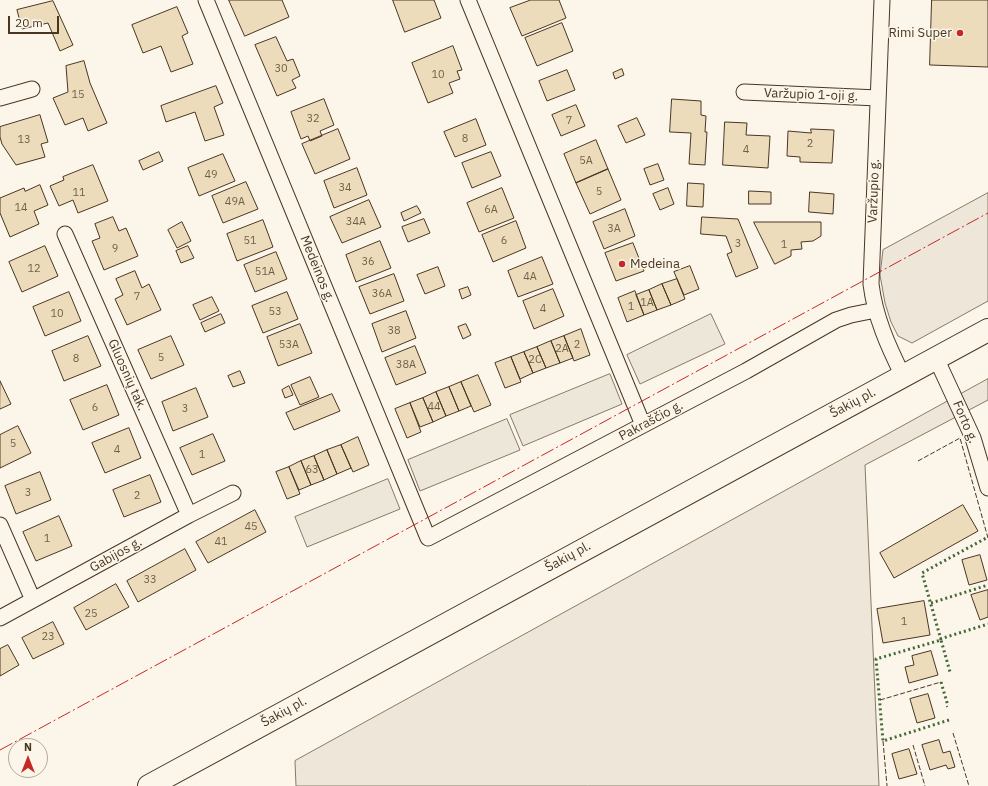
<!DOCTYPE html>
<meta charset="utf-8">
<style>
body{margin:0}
#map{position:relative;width:988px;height:786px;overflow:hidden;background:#fbf6e9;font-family:"IBM Plex Sans",sans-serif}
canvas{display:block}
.north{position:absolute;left:8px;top:738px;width:40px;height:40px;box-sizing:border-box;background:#fbf6e9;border:1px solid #b4a999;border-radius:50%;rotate:0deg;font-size:11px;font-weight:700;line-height:16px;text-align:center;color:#4a3520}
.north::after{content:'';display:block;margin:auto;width:14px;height:18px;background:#c62828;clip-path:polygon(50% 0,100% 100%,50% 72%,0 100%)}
.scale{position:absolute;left:8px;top:16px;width:51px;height:18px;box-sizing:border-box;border:2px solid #4a3520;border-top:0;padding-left:5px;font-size:12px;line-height:14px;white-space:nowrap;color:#4a3520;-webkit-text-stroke:3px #fbf6e9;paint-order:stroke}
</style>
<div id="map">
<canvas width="988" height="786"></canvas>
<div class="north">N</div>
<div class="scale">20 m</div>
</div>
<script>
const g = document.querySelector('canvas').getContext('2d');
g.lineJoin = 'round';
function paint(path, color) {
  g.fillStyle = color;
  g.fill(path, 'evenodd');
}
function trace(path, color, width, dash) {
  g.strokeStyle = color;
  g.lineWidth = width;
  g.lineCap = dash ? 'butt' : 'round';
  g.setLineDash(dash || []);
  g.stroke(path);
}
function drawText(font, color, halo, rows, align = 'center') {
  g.font = font + ' "IBM Plex Sans",sans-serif';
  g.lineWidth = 3;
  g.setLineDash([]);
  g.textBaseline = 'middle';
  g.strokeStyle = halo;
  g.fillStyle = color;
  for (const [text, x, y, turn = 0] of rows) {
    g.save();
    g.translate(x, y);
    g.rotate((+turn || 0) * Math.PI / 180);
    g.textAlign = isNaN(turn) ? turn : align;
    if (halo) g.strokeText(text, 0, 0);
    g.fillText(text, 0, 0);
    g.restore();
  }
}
const green = new Path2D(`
 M988,193V301L912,343L898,336L891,322L885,303L880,275L883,250Z
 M988,379V400L865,465L879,786H296L295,761Z`);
const parking = new Path2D(`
 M711,314L725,344L640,384L627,355Z
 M610,374L622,404L523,446L510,415Z
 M507,419L520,450L420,491L408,460Z
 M388,479L400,509L307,547L295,517Z`);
const building = new Path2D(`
 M229,0H282L289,17L245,36Z
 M393,0H434L441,18L405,32Z
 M531,0H559L566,18L522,36L510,8Z
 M932,0H988V67L930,65Z
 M53,1L73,45L60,51L48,23L22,29L17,10Z
 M177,7L188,33L182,36L193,64L171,72L161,46L143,53L132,25Z
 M562,23L573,51L537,66L525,38Z
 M276,37L287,61L293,59L300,76L292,80L296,88L277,96L255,45Z
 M453,46L462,70L457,71L460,79L449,83L453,93L428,103L412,63Z
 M84,61L90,83L107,123L88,131L83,118L65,125L53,98L68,92L66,66Z
 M622,69L624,75L615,79L613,73Z
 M567,70L575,90L547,101L539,81Z
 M216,86L223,103L214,107L224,135L205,141L195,112L166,122L161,106Z
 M324,99L334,125L320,131L322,136L310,141L308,136L301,139L291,112Z
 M672,99L701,101V115L706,116L705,132H707L705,165L689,164L691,133L670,132Z
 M576,105L585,126L561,136L552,115Z
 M40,115L48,142L41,144L45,157L16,165L2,144L0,137V127Z
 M637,118L645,135L626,143L618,126Z
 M476,119L486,145L455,157L444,132Z
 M725,122L747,123L746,135L770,136L768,168L723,165Z
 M338,129L350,159L315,174L302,144Z
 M811,129L834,130L832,163L800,162V157L787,156L788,131L811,133Z
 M596,140L608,169L576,183L564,154Z
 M159,152L163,161L143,170L139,161Z
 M491,152L501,176L472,188L462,163Z
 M223,154L235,181L199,196L188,168Z
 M658,164L664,180L650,185L644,169Z
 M93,165L108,201L78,213L73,200L59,206L50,186L64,180L63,177Z
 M357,168L367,195L334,208L324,181Z
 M608,169L621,200L590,214L576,183Z
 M246,182L258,209L223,223L212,196Z
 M688,183L704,184L703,207L687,206Z
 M40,185L48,205L34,211L39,224L10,237L0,213V198L24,188L25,191Z
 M502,188L514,218L479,232L467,203Z
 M668,188L674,204L660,210L653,194Z
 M749,191L771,192V204H749Z
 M810,192L834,194L833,214L809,212Z
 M369,200L381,227L342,243L330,217Z
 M417,206L421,213L404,221L401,213Z
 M625,209L635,236L604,249L593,222Z
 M113,217L119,231L126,228L138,256L104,270L92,241L100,238L95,224Z
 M702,217L738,219L758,268L736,277L727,254L732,252L726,236L701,234Z
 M424,219L430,233L408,242L402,227Z
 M263,220L273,247L237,261L227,234Z
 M516,221L526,248L493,262L482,235Z
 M182,222L191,241L177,248L168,230Z
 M754,222H821V236L813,241L801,242L802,249L791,250V256L775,264Z
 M380,241L391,268L356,282L346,255Z
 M633,243L644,271L616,281L605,253Z
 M45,246L58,276L22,292L9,262Z
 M188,246L194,258L181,263L176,251Z
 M276,252L287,279L255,292L244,265Z
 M542,257L553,284L518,297L508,271Z
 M690,266L699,289L684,295L674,272Z
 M438,267L445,286L425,294L417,275Z
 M135,271L142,288L149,284L161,310L127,325L115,299L123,295L116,279Z
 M394,274L404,301L370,314L359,287Z
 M677,279L685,299L671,305L662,284Z
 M662,284L671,305L657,310L649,290Z
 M468,287L471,295L462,299L459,290Z
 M553,289L564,316L534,329L523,301Z
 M649,290L657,310L644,315L636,295Z
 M635,291L644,315L627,322L618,298Z
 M69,292L81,321L45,336L33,307Z
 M287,292L298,319L263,333L252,306Z
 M212,297L219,311L200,320L193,305Z
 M406,311L416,338L382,352L372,324Z
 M221,314L225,323L205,332L201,323Z
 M300,324L312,353L278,366L267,337Z
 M466,324L471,335L463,339L458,327Z
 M581,329L590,355L574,361L564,336Z
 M88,336L101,366L64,381L52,351Z
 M171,336L184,365L151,379L138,350Z
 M564,336L573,358L560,363L551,341Z
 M551,341L560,363L546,368L537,347Z
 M415,346L426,373L396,385L385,358Z
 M537,347L546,368L533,373L524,352Z
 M524,352L533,373L520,379L511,357Z
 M511,357L521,382L505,388L495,363Z
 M240,371L245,383L233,387L228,376Z
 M478,375L491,405L474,412L461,382Z
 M310,377L319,397L300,405L291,385Z
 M0,381L11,404L0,409Z
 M461,382L471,406L459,411L449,387Z
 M107,385L119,415L83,430L70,400Z
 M289,386L293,395L285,398L282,390Z
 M449,387L459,411L446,416L436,392Z
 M196,388L208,417L173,431L162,402Z
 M436,392L446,416L433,422L423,398Z
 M332,394L340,411L294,430L286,413Z
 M423,398L433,422L420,427L410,403Z
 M410,403L421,432L407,438L395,409Z
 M18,426L31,453L0,468V435Z
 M129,428L141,458L105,473L92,443Z
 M213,434L225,461L192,475L180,448Z
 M358,437L369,465L353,472L341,445Z
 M341,445L351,468L337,474L327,450Z
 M327,450L337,474L324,480L314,456Z
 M314,456L324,480L311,485L301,461Z
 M301,461L311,485L299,490L289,467Z
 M289,467L300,494L287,499L276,472Z
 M40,472L51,500L16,514L5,486Z
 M150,475L161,502L124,517L113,490Z
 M963,505L978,531L894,578L880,553Z
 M255,510L266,532L208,563L196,542Z
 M59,516L72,546L36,561L23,532Z
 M185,549L196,570L138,602L127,581Z
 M980,555L987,580L969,585L962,560Z
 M116,584L129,607L86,630L74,608Z
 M988,590V617L980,620L971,595Z
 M924,601L930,635L883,643L877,609Z
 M53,622L64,644L33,659L22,638Z
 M8,645L19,665L0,676V649Z
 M931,651L938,675L909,683L905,667L914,665L912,656Z
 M928,694L935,718L917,723L910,699Z
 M939,740L943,753L950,751L955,767L948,769L946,765L930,770L922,745Z
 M909,749L917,774L899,779L892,754Z`);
const minor = new Path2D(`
 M206,0L428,538L746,371L836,320L851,315L876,310
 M468,0L643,425
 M882,0L871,284C875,317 888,346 903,376
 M744,92L878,98
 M0,98L32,89
 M65,234L189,515
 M936,358L973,438L988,488
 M0,525L33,600
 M0,618L189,515L233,493`);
const primary = new Path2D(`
 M149,786L988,330`);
const hedge = new Path2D(`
 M931,603L988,585
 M940,639L988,624
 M941,640L922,573L988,537
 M941,682L948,706
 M949,720L883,741L876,659L941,640L950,672`);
const fence = new Path2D(`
 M918,461L960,438L988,538
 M880,700L941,682
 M946,707L948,706
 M953,733L969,786
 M883,741L887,786
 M913,745L925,786`);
const power = new Path2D(`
 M0,750L988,213`);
const markers = [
 [960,33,4,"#c62828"],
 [622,264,4,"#c62828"]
];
const numberNames = [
 ["30",281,69],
 ["10",438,75],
 ["15",78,95],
 ["32",313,119],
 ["7",569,121],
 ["8",465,139],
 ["13",24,140],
 ["2",810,144],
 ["4",746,150],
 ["5A",586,161],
 ["49",211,175],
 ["34",345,188],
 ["5",599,192],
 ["11",79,193],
 ["49A",235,202],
 ["14",21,208],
 ["6A",491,210],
 ["34A",356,222],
 ["3A",614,229],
 ["51",250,241],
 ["6",504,241],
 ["3",738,244],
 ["1",784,245],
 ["9",115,249],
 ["36",368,262],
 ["12",34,269],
 ["51A",265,272],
 ["4A",530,277],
 ["36A",382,294],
 ["7",137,297],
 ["1A",647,303],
 ["1",631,307],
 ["4",543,309],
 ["53",275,312],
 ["10",57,314],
 ["38",394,331],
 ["53A",289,345],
 ["2",577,345],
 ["2A",562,349],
 ["5",161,358],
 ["8",76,359],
 ["2C",535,360],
 ["38A",406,365],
 ["44",434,407],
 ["6",95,408],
 ["3",185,409],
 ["5",13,444],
 ["4",117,450],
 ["1",202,455],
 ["63",312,470],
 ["3",28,493],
 ["2",137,496],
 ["45",251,527],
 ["1",47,539],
 ["41",221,542],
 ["33",150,580],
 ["25",91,614],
 ["1",904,622],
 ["23",48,637]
];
const poiNames = [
 ["Rimi Super",952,33],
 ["Medeina",630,264,"left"]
];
const streetNames = [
 ["Varžupio 1-oji g.",811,95,2],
 ["Varžupio g.",874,191,-88],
 ["Medeinos g.",317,269,68],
 ["Gluosnių tak.",127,375,66],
 ["Šakių pl.",853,403,-28],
 ["Pakraščio g.",651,421,-28],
 ["Forto g.",965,422,67],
 ["Gabijos g.",116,555,-29],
 ["Šakių pl.",568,557,-29],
 ["Šakių pl.",284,712,-29]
];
paint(green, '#ede6d9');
trace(green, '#887966', 1);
paint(parking, '#ede7d9');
trace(parking, '#887966', 1);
paint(building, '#ecdcbc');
trace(building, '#4a3520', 1);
trace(minor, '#4a3520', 17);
trace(primary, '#4a3520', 24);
trace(minor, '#fbf6e9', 15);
trace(primary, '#fbf6e9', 22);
trace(hedge, '#436837', 3, [2, 3]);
trace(fence, '#4a3520', 1, [5, 2]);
trace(power, '#c62828', 1, [14, 3, 2, 3]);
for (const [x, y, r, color] of markers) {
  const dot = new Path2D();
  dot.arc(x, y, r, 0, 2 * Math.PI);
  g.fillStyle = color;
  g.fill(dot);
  trace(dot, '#fbf6e9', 1.5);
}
drawText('11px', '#725f47', null, numberNames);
drawText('13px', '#4a3520', '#fbf6e9', poiNames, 'right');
drawText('13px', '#4a3520', '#fbf6e9', streetNames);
</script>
